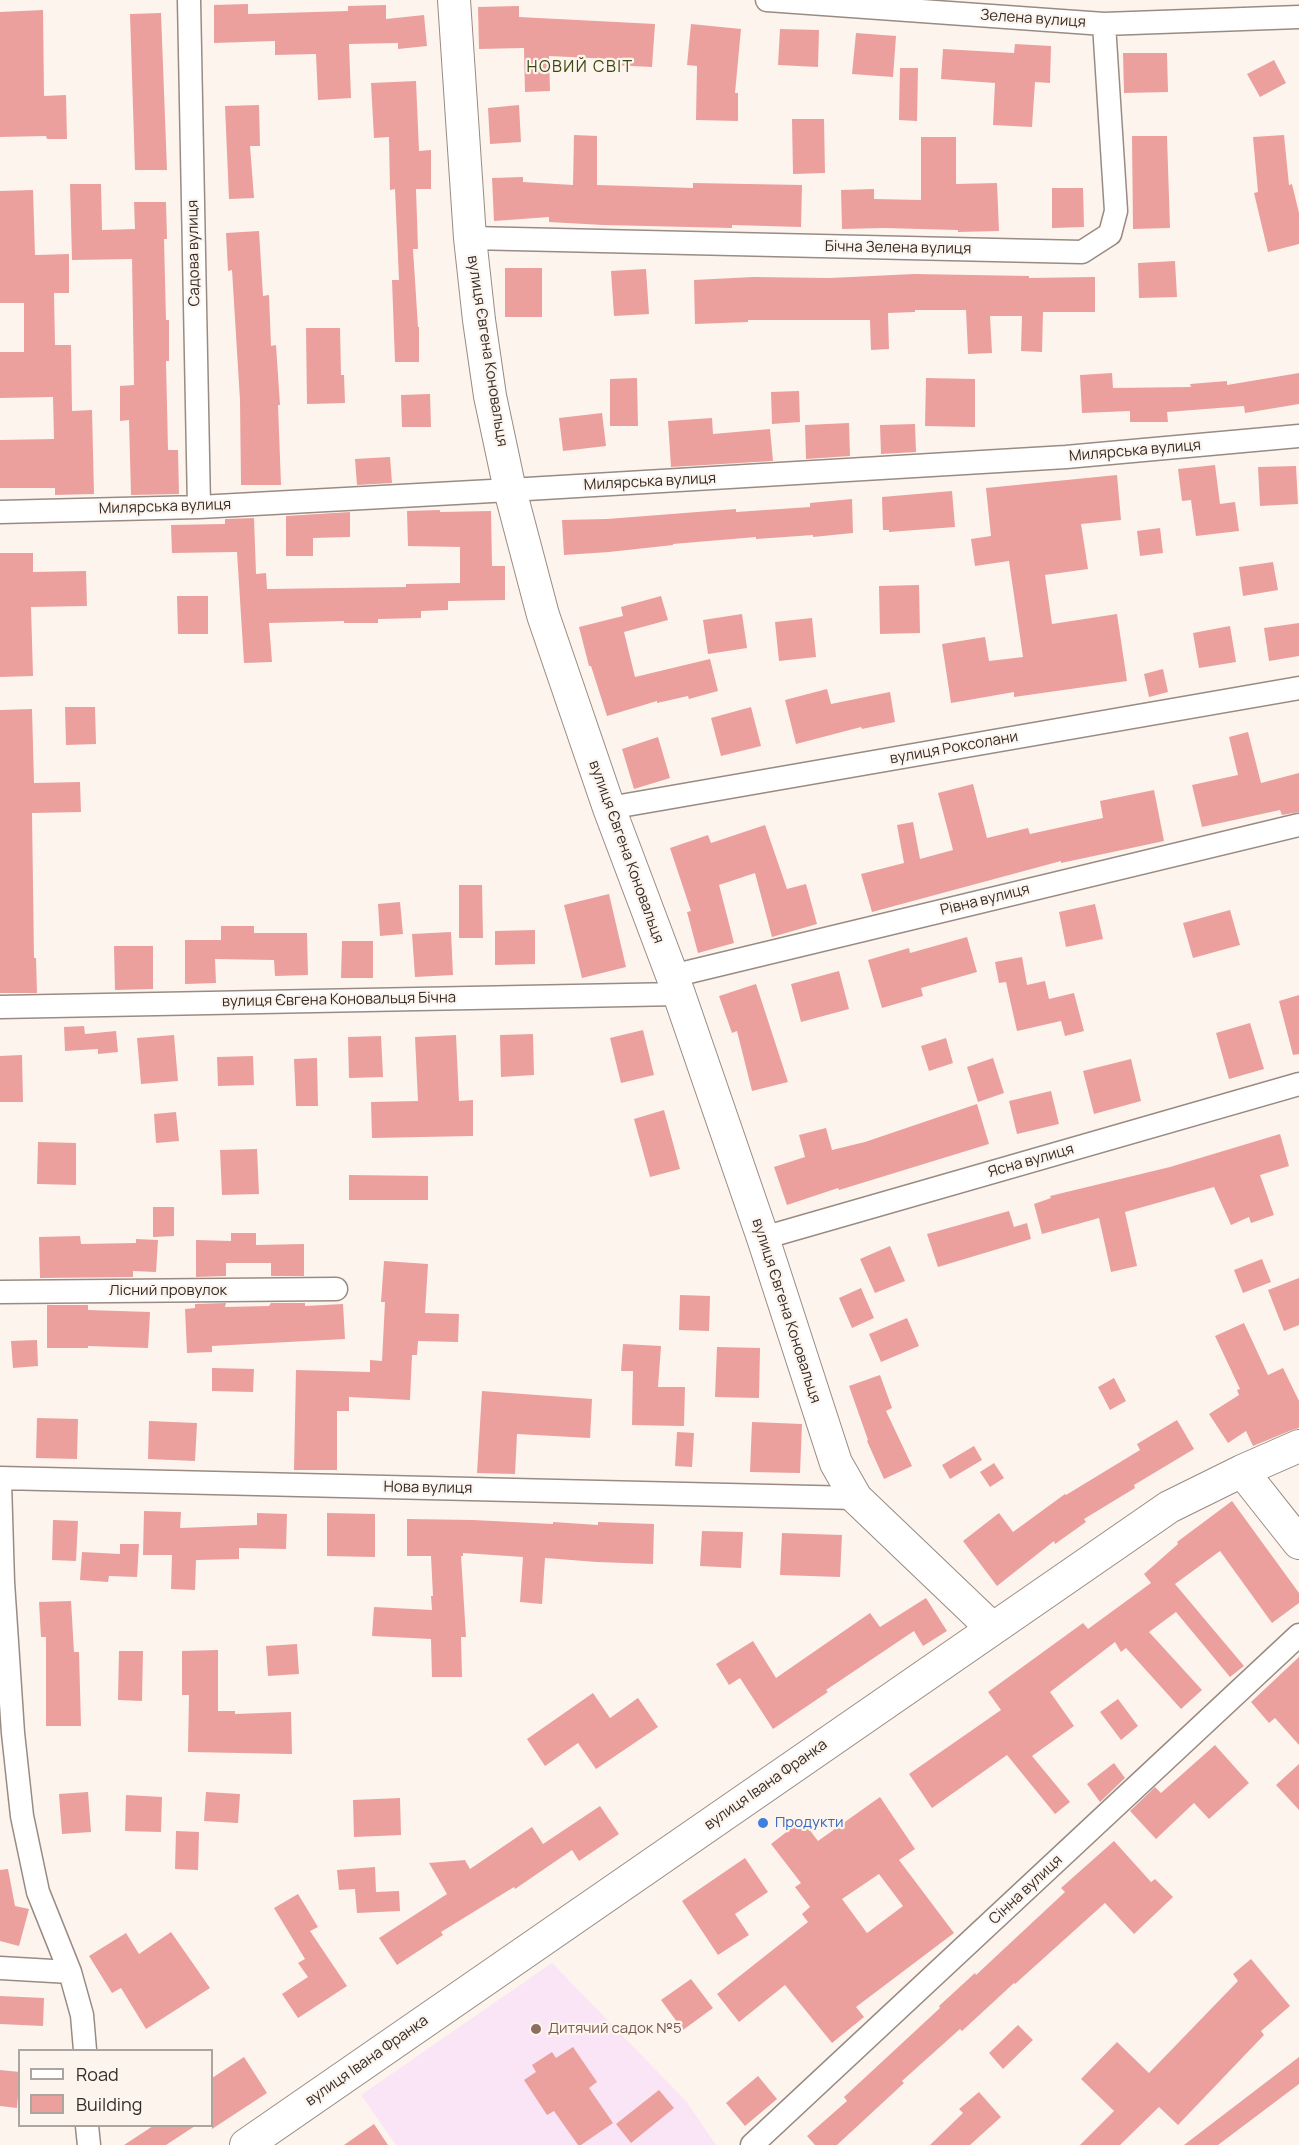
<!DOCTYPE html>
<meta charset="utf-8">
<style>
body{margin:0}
#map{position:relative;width:1299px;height:2145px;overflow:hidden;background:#fdf4ee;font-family:Manrope,sans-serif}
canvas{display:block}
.legend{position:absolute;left:18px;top:2049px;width:195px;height:78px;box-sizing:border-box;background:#fdf4ee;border:2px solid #aca49f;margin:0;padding:8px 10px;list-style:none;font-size:18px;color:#332d29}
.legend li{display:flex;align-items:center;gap:12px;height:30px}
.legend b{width:30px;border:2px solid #aca49f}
</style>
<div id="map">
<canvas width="1299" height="2145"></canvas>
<ul class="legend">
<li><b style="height:8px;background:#fff"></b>Road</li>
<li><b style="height:16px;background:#eba09d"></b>Building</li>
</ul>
</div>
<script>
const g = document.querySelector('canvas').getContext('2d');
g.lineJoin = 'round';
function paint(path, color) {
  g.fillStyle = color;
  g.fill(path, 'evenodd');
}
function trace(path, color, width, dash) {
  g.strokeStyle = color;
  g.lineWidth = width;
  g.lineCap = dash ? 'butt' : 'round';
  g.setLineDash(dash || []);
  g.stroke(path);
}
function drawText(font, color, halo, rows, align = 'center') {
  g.font = font + ' Manrope,sans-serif';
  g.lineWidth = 4.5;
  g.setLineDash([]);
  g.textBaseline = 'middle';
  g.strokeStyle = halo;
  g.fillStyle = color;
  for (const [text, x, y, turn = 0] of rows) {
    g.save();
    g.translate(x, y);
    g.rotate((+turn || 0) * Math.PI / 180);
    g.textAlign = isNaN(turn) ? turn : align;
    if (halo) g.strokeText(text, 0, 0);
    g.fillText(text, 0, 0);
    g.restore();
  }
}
const education = new Path2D(`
 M552,1963L686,2101L716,2145H396L361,2095Z`);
const building = new Path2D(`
 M248,4V14L348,11V6L386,5V19L424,15L427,46L398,49V43L349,44L351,98L318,100L316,54L275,55V41L214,43V5Z
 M519,6V17L655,24L652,67L611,65V59L549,56L550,91L525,92L524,48L479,49L478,7Z
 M43,10L44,96L66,95L67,139H47L46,136L0,137V12Z
 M161,13L167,170H135L130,14Z
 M691,24L741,29L735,93H738V121L696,120L697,66L687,65Z
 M780,29L819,30L818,67L778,65Z
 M856,33L896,36L893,77L852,74Z
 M1015,44L1051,46L1050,83L1035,82L1032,127L993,125L995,83L941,79L943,49L1014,53Z
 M1123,53H1167L1168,92L1124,93Z
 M1274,60L1286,83L1260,97L1247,74Z
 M900,68H918L917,121L899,120Z
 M416,81L419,151L431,150V189H416L418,249H413L418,327H419V362H395L392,280H399L395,189L390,190L389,137L374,138L371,83Z
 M259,105L260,146H250L254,198L229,199L225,106Z
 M519,105L521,142L490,144L488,108Z
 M792,119H824L825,173L793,174Z
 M574,135L597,136V185L693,188V183L802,185L801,227L732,225V228L603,225L549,222V217L494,221L492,178L523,177V182L573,185Z
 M1284,135L1289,185L1292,184L1299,213V244L1268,252L1254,193L1258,192L1253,137Z
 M1132,136H1167L1170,228L1133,229Z
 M921,137H956V184L997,183L999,231L958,232V230L883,228L842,229L841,190L874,189V199L921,200Z
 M70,184H101L102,230L135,229L134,202H166L167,239H164L166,320H169V361H166L168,450H178L179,494L131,495L129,420L120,421V386L134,385L132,259L72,260Z
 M1052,188H1083L1084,227L1052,228Z
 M33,190L35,255L69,254V293H54L55,345H71L72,411L92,410L94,494L55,495V488H0V440L54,439L53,397L0,398V352H24V303H0V191Z
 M259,231L263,296L269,295L271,346L276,345L280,405H278L281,485H241L240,400L232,270L228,271L226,233Z
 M1175,261L1177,297L1139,298L1138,263Z
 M505,268H542V317H505Z
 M646,269L649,314L614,316L611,271Z
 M914,274L1029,276V278L1095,277V312H1043L1042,352L1021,351L1022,316H990L992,353L968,354L966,310H915V312L888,313L889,349L871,350L870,320H748V322L695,324L694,280L753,277L830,278Z
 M306,328H340L341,375H344L345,403L307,404Z
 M1112,373L1113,388L1191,387L1190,384L1227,381V385L1299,373V404L1245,413L1244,406L1167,412L1168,422H1130V411L1082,413L1080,375Z
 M637,378L638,426H610V379Z
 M926,378L975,379V427L925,426Z
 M799,391L800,422L772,424L771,392Z
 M430,394L431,427H402L401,395Z
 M602,413L606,446L563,451L559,418Z
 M712,418L713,434L770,429L773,461L671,467L668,421Z
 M849,423L850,456L806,459L805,425Z
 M915,424L916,452L881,454L880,425Z
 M390,457L392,483L357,485L355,459Z
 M1215,465L1220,504L1235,502L1239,531L1196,536L1191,500L1182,501L1178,469Z
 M1296,466L1298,504L1260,506L1258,467Z
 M1117,475L1121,520L1081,524L1088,569L1045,575L1052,624L1117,614L1127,681L1014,697V692L951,703L942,644L985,637L989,661L1023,657L1009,561L975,566L971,539L991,536L986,488Z
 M952,491L955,527L889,532V530H883L882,497Z
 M852,499L853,533L813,537V535L756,539V537L673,544V545L609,552L564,555L562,520L607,519L736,509V512L810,507V503Z
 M440,510V512L491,511L492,566H505V600L448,601V610L421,611V618L378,619V623H344V621L269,623L272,662L244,663L237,552L172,553L171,525L225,524V519L254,518L256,574L266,573L267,589L406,587V584L460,583V547L408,546L407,511Z
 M350,512V537L313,538V556H286V516Z
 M1160,528L1163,553L1140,556L1137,531Z
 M0,553H33V572L86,571L87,606L31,607L33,676L0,677Z
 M1273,562L1278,590L1243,596L1239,567Z
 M919,585L920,633L880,634L879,586Z
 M177,596H208V634H178Z
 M661,596L668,620L624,632L635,677L710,659L718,691L689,699L688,696L657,703V701L607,716L591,666H589L579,627L623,616L621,607Z
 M742,614L747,648L708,654L703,620Z
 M812,618L816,657L779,661L775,622Z
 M1299,623V656L1269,661L1264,628Z
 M1230,626L1236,662L1199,668L1193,633Z
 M1163,669L1168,692L1149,697L1144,674Z
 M827,689L831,704L890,692L895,722L862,729L861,727L796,744L785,700Z
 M65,707H95L96,744L66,745Z
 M751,707L761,746L721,756L711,718Z
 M32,709L34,783L80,782L81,812L32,813L34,958H36L37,993H0V710Z
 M1248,732L1261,783L1299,773V812L1282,815L1280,810L1202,827L1192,785L1238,775L1229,737Z
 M658,737L670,778L634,789L622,749Z
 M973,784L987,838L1028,828L1030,834L1103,818L1100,801L1154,790L1164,841L1061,863V861L872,912L861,874L904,863L897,825L913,822L920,859L953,850L938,793Z
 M765,825L787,889L806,884L817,924L772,937L755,873L719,885L734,943L698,953L687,912L691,911L670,848L708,835L711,843Z
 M459,885H482L483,938H459Z
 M609,894L626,967L582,978L564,905Z
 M400,902L403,934L380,936L378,904Z
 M1095,904L1103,939L1066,947L1059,912Z
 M1230,910L1240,945L1193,958L1183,923Z
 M221,926H254V933H307L308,975L275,976L274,960L215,959L216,983L185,984V940H221Z
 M535,930V964L495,965V931Z
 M451,932L453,975L415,977L412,934Z
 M967,937L977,972L921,988L923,996L882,1008L868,960L909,948L910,953Z
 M342,941H373V978H341Z
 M114,946H153V989L115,990Z
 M1022,957L1027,985L1045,981L1049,999L1074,993L1084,1031L1065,1036L1061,1021L1017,1031L1006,982L999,983L995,962Z
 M839,971L849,1009L801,1022L791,984Z
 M756,984L788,1082L752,1091L737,1031L732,1033L719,996Z
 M1299,995V1054L1293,1055L1279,1001Z
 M1250,1023L1264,1069L1229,1079L1216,1033Z
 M84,1026L85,1034L116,1031L118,1052L98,1054V1049L65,1051L64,1027Z
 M643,1030L654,1075L621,1083L610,1038Z
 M533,1034L534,1075L501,1077L500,1035Z
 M174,1035L178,1081L141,1084L137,1038Z
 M456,1035L459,1101L473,1100V1136L372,1138L371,1102L418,1101L415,1037Z
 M381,1036L383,1077L349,1078L348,1037Z
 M946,1038L953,1063L929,1071L921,1046Z
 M22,1055L23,1102H0V1056Z
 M253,1056L254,1085L218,1086L217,1057Z
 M317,1058L318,1106H296L294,1059Z
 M993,1058L1004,1093L978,1102L967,1067Z
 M1131,1059L1141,1101L1094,1114L1083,1071Z
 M1051,1091L1059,1124L1017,1134L1009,1101Z
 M977,1104L989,1144L839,1190L838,1188L787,1205L774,1167L805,1157L799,1135L826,1128L832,1150L865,1142Z
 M664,1110L680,1169L650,1177L634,1119Z
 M176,1112L179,1141L156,1143L154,1114Z
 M1280,1134L1289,1166L1260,1175L1274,1215L1251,1223L1249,1217L1231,1225L1214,1187L1125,1212L1137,1266L1111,1272L1099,1218L1042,1234L1034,1204L1051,1198L1050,1196L1170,1167Z
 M38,1142L76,1143V1185L37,1184Z
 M257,1149L259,1194L222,1195L220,1150Z
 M349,1175L428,1176V1200H349Z
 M153,1207H174V1236L153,1237Z
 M1009,1211L1014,1227L1027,1223L1031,1239L938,1267L927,1234Z
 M231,1233H256V1245L304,1244V1276H271V1263H226V1276L196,1277V1240L231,1241Z
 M80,1236L81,1244L136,1243V1239L158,1240L156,1272L133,1271V1277L40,1278L39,1237Z
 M890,1246L905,1281L875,1293L860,1259Z
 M1262,1259L1271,1282L1243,1293L1234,1270Z
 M384,1261L428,1264L425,1313L459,1314L458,1342L418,1341L417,1355H412L410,1400L349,1397V1411H337V1470H294L296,1370L370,1372V1360L382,1361L385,1302H381Z
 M1299,1278V1325L1284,1331L1268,1290Z
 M861,1288L874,1318L852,1328L839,1298Z
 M680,1295L710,1296L709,1331L679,1330Z
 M226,1303L225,1307L269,1306L271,1303H305V1306L343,1304L345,1339L212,1346V1352L187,1353L185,1309L195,1308V1304Z
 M47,1305H88V1310L150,1312L148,1348L88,1346V1348H47Z
 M907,1318L919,1346L881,1362L869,1334Z
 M1244,1323L1268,1375L1283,1368L1299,1401V1428L1292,1430L1253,1446L1246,1431L1228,1443L1209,1414L1239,1395L1237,1390L1240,1389L1215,1336Z
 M37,1340L38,1366L13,1368L11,1341Z
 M623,1344L661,1346L658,1387H685L684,1426L632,1425L633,1371H621Z
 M717,1347L760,1348L759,1398L715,1397Z
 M212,1368L254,1369L253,1392L212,1391Z
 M880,1375L892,1408L886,1411L912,1466L884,1479L867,1441L868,1440L849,1386Z
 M1114,1378L1126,1401L1110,1410L1098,1387Z
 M482,1391L592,1399L590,1438L517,1434L515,1474L477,1473Z
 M37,1418L78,1419L77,1459L36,1458Z
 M1177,1420L1194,1449L1134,1485L1135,1488L1084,1519L1086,1522L1055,1544L1054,1541L997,1586L963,1541L999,1513L1013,1532L1065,1494L1066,1495L1140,1450L1137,1444Z
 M149,1421L197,1423L195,1461L148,1459Z
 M752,1422L802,1424L800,1473L750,1472Z
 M677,1432L694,1433L692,1467L675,1466Z
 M974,1446L982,1460L950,1479L942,1465Z
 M994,1463L1004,1478L990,1487L980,1472Z
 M1232,1501L1299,1593V1603L1272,1623L1220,1551L1175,1584L1244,1666L1230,1677L1176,1612L1149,1632L1202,1690L1181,1709L1126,1648L1121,1652L1115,1642L1050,1692L1074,1726L1032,1756L1070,1802L1055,1814L1007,1755L932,1808L909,1774L1001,1710L988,1692L1083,1623L1088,1629L1151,1583L1144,1574L1178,1544L1177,1542Z
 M144,1511L181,1512L180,1528L257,1525V1513L287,1514L286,1549L239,1548V1559L196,1560L195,1590L171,1589L172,1555H143Z
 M327,1513L375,1514V1557L327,1556Z
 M407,1519L473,1520L553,1524V1522L598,1525V1522L654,1524L653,1564L597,1562L545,1558L542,1604L520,1602L523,1557L463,1553V1556H461L466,1637H461L462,1677H432L431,1639L372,1636L374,1607L432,1610L431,1596H433L431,1556H407Z
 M53,1520L78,1521L76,1561L52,1560Z
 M702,1531L743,1532L741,1568L700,1566Z
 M782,1533L842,1535L840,1577L780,1575Z
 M120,1544H139L137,1577L109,1576L108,1582L80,1580L82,1552L120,1554Z
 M926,1598L947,1631L923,1646L914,1631L826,1690L828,1692L773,1729L740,1678L729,1685L716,1664L753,1641L776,1678L870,1613L880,1627Z
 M71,1601L74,1652H79L81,1726H46V1637H41L39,1602Z
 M297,1644L299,1674L268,1676L266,1646Z
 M218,1650V1711H235V1714L291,1712L292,1754L188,1752L189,1695H182V1651Z
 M119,1651H143L142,1701L118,1700Z
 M1299,1657V1745L1275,1718L1269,1723L1251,1702Z
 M593,1693L610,1718L638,1698L658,1727L596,1769L578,1743L545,1766L527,1739Z
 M1118,1699L1138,1726L1121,1740L1100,1712Z
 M1215,1745L1249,1783L1209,1819L1194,1803L1156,1839L1130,1811L1155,1787L1161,1793Z
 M1114,1763L1125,1778L1100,1802L1087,1784Z
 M1299,1764V1810L1276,1785Z
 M88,1792L91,1832L62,1834L59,1794Z
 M206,1792L240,1794L238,1823L204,1821Z
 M126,1795L162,1797L161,1832L125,1831Z
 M880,1797L915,1849L899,1860L954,1933L856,2007L864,2017L832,2043L785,1985L739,2022L717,1994L808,1922L802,1914L810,1907L795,1887L801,1883L771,1844L802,1820L818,1841ZM879,1874L903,1906L867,1933L842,1899Z
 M400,1798L401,1835L354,1837L353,1800Z
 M600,1806L619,1834L579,1861L572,1850L515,1889L514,1887L441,1932L443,1935L397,1965L379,1938L447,1894L429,1863L465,1860L470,1869L532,1827L543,1844Z
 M176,1831L199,1832L198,1870L175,1869Z
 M1114,1841L1151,1882L1155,1879L1173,1897L1134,1934L1105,1903L1015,1984L1014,1983L962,2031L960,2029L902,2081L904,2083L837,2145H815L807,2136L847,2101L844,2097L940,2008L939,2006L975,1973L976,1975L1065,1892L1061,1888Z
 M745,1858L768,1892L735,1914L749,1935L718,1955L682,1901Z
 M375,1867L376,1892L399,1891L400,1911L357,1913L355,1889L339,1890L337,1870Z
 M8,1869L15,1906L29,1909L19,1946L0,1941V1870Z
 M298,1894L318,1927L310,1931L347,1986L298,2018L282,1994L308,1977L298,1963L305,1959L274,1908Z
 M171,1932L210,1988L146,2029L121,1988L112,1993L89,1956L126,1933L139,1954Z
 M1251,1959L1290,2006L1261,2031L1264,2035L1178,2125L1159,2107L1120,2145H1080L1114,2111L1081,2079L1117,2042L1149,2073L1238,1981L1233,1974Z
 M691,1979L713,2008L683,2030L661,2000Z
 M0,1996L44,1998L43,2026L0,2024Z
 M1018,2025L1033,2040L1003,2069L989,2053Z
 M573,2047L597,2082L589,2088L613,2123L581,2145H578L554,2111L547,2115L524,2080L536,2072L532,2065L552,2052L556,2058Z
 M244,2057L267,2093L212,2129V2078Z
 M1299,2057V2084L1218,2145H1184Z
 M0,2070L20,2072L17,2108L0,2106Z
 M758,2076L777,2099L745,2126L726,2103Z
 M659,2090L674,2108L631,2143L616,2124Z
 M979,2092L1001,2117L970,2145H930L963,2113L959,2109Z
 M374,2124L388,2145H344Z
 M153,2126H195L166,2145H124Z`);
const street = new Path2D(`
 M189,0L199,507
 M767,0L1104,24L1299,17
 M470,238L1082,252L1110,234L1116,211L1104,24
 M0,512L199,507L510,490L1066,457L1299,436
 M609,808L1299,688
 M672,976L1299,825
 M0,1007L679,994
 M763,1238L1299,1084
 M0,1292L336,1289
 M0,1478L856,1498
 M0,1482L3,1582L13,1733L22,1816L38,1892L70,1972L82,2015L85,2050
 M0,1968L70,1972
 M87,2126L89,2145
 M752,2145L1299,1635`);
const secondary = new Path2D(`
 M454,0L470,238L479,320L490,396L510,490L543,615L609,808L679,994L763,1238L836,1463L856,1498L992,1628
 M1242,1471L1299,1543
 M246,2145L1169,1507L1242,1471L1299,1446`);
const markers = [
 [763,1823,6,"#3f7fe0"],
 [536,2029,6,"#8d6e63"]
];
const streetNames = [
 ["Зелена вулиця",1033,19,4],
 ["Бічна Зелена вулиця",898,248,1],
 ["Садова вулиця",194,253,-91],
 ["вулиця Євгена Коновальця",487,351,81],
 ["Милярська вулиця",1135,451,-5],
 ["Милярська вулиця",650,482,-3],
 ["Милярська вулиця",165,507,-2],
 ["вулиця Роксолани",954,748,-10],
 ["вулиця Євгена Коновальця",626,852,70],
 ["Рівна вулиця",985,900,-14],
 ["вулиця Євгена Коновальця Бічна",339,1000,-1],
 ["Ясна вулиця",1031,1161,-16],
 ["Лісний провулок",168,1291],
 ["вулиця Євгена Коновальця",786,1311,72],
 ["Нова вулиця",428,1488,1],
 ["вулиця Івана Франка",766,1785,-35],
 ["Сінна вулиця",1026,1890,-43],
 ["вулиця Івана Франка",367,2061,-35]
];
const shopNames = [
 ["Продукти",775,1823]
];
const educationNames = [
 ["Дитячий садок №5",548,2029]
];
const neighbourhoodNames = [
 ["НОВИЙ СВІТ",580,68]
];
paint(education, '#f9e5f5');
paint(building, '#eba09d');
trace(street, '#998b82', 25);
trace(secondary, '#998b82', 34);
trace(street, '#fff', 22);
trace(secondary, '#fff', 32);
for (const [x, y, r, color] of markers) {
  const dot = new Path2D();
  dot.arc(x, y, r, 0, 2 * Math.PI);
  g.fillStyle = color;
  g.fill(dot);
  trace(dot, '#fdf4ee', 2);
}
drawText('15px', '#332d29', '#fdf4ee', streetNames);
drawText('15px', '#366cbe', '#fdf4ee', shopNames, 'left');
drawText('15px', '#785e54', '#fdf4ee', educationNames, 'left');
g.letterSpacing = '1.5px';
drawText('16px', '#39470e', '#fdf4ee', neighbourhoodNames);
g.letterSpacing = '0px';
</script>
